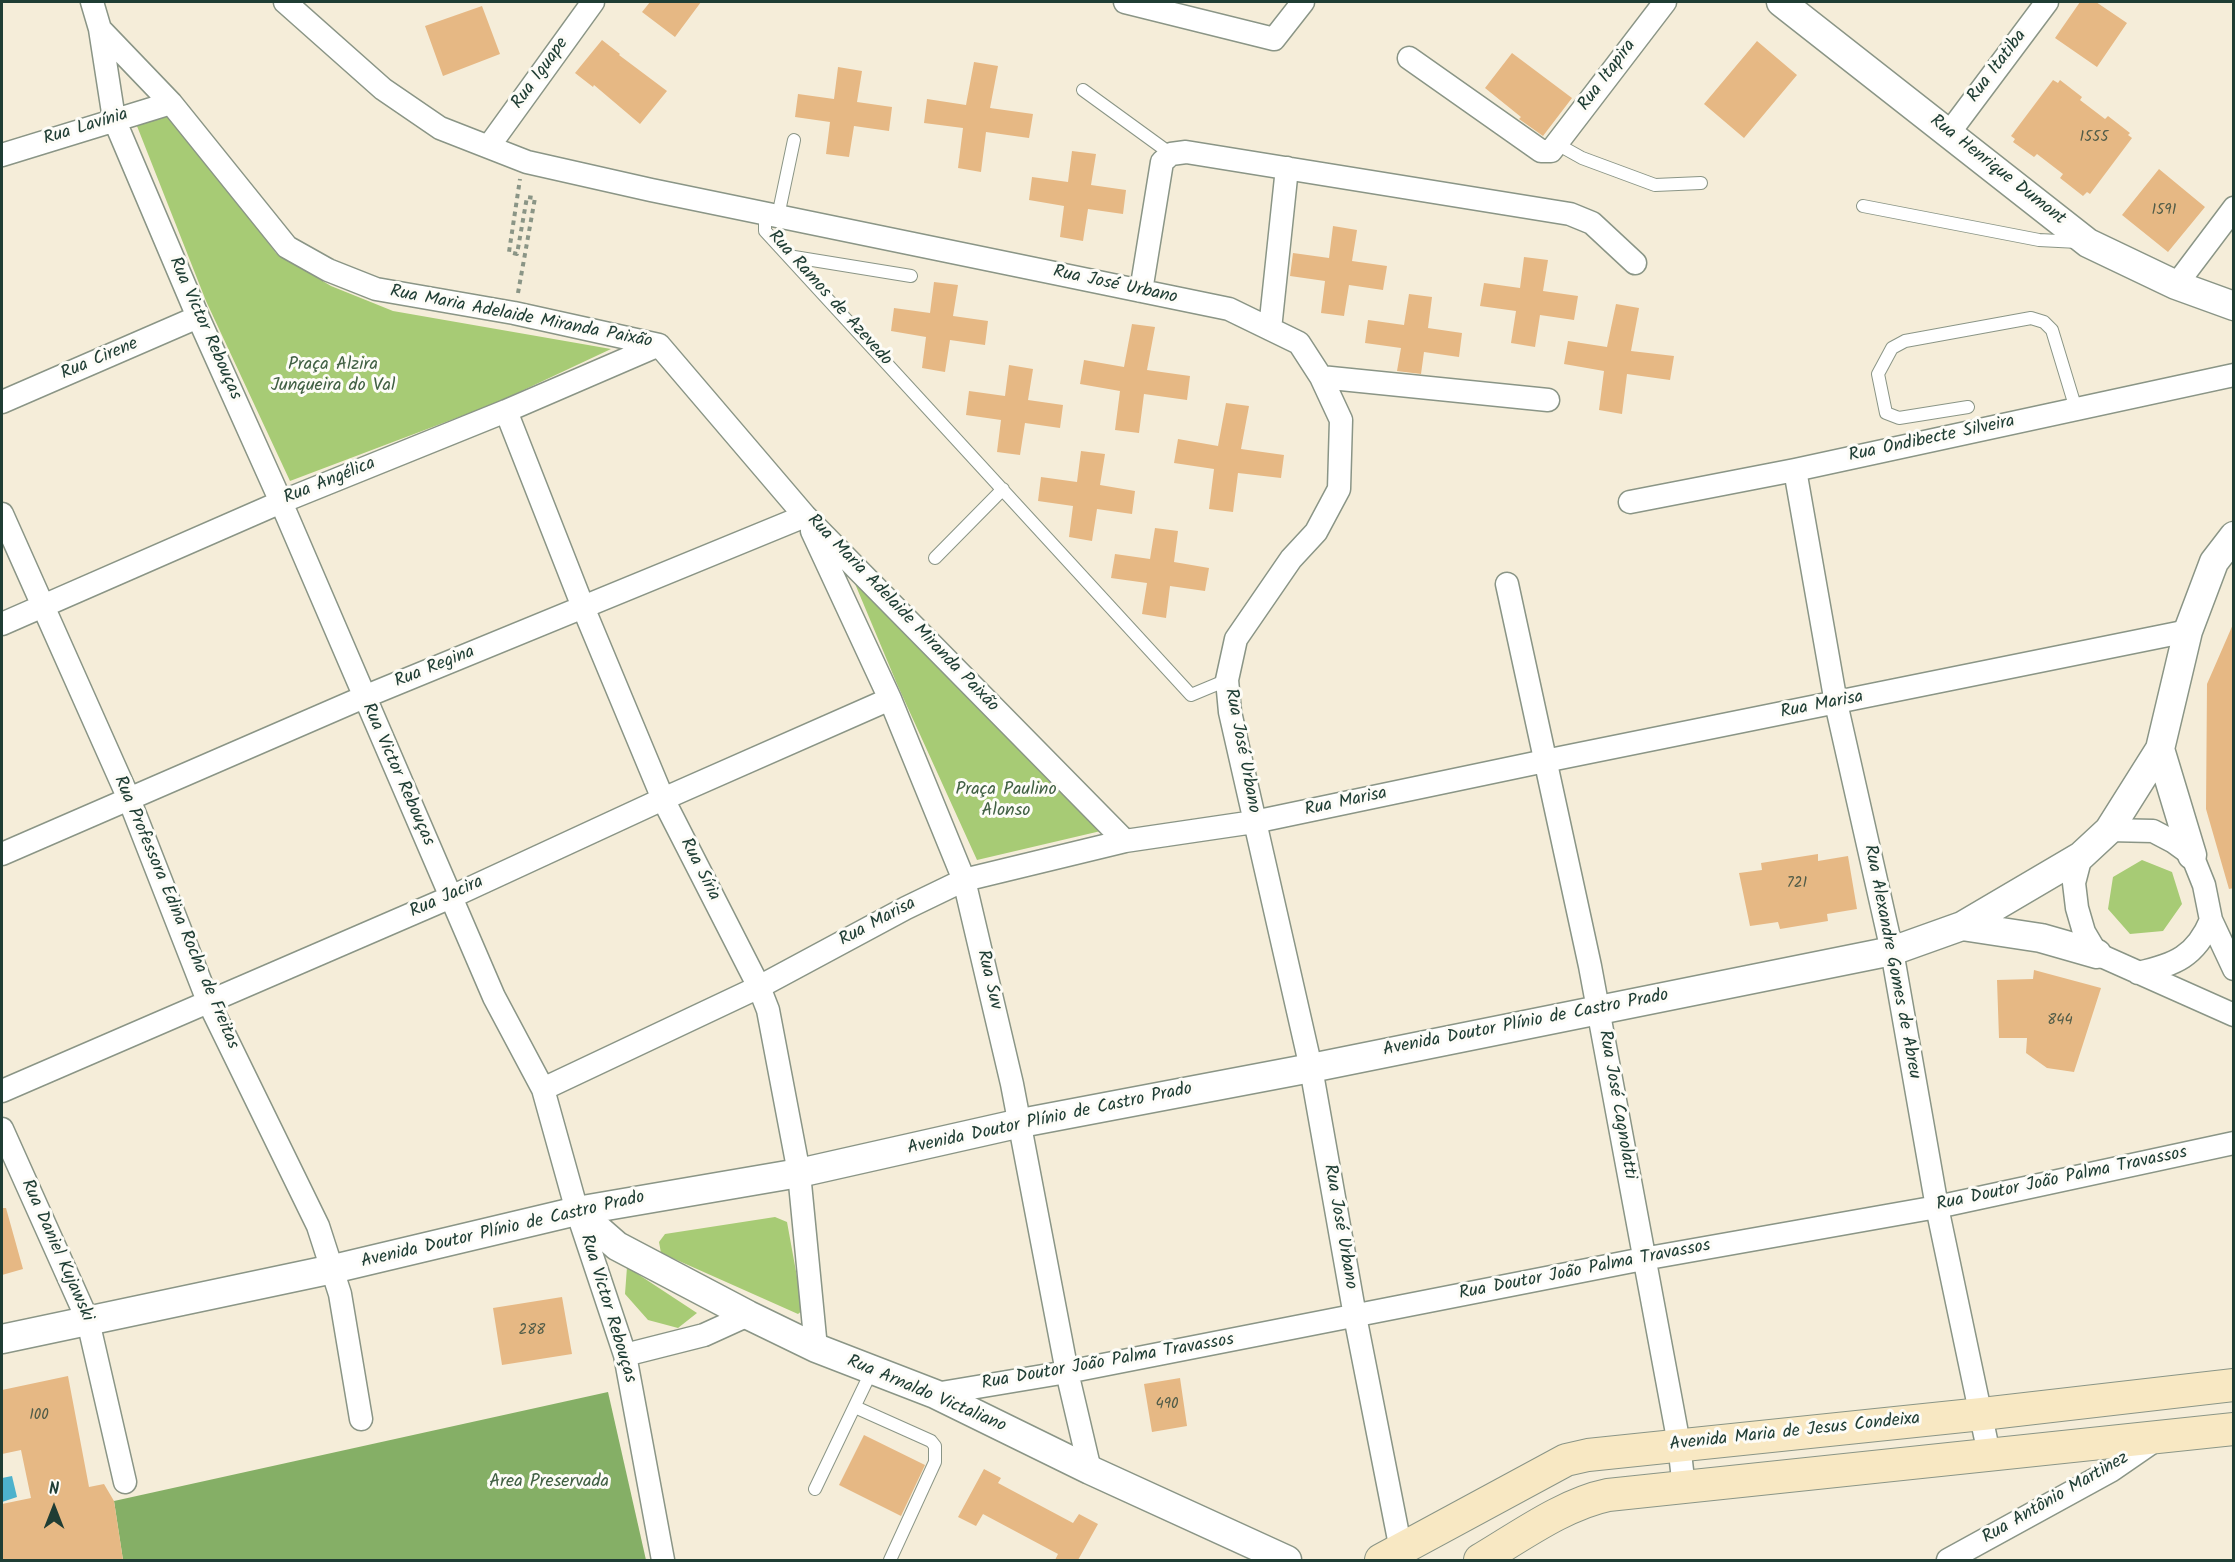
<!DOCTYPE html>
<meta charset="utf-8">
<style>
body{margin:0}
#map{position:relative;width:2235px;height:1562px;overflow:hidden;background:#f5edd9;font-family:Kalam,sans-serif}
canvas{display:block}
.frame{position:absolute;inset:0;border:3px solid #1f3d34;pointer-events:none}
.north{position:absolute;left:24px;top:1478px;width:60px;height:60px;-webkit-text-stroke:4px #fdfcf7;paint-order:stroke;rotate:0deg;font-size:16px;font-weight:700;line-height:24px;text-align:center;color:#1f3d34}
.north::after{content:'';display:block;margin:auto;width:21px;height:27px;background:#1f3d34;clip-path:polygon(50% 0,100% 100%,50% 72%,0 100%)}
</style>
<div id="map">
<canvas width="2235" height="1562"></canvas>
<div class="frame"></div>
<div class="north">N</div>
</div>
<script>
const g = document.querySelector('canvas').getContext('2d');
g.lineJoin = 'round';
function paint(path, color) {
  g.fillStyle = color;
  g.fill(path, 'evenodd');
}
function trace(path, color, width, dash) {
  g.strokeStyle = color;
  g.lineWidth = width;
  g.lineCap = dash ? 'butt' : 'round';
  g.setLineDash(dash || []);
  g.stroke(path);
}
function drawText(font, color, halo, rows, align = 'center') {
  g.font = font + ' Kalam,sans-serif';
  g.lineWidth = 6;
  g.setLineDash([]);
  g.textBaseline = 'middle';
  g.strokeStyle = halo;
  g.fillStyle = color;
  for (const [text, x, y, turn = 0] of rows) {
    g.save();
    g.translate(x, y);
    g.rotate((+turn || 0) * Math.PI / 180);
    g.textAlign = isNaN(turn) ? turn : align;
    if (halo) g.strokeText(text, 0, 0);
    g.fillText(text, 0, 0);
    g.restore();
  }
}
const green = new Path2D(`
 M167,110L276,253L331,286L393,311L611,349L496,403L290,481L206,301L135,121Z
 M848,567L1105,830L977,860L897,684Z
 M2142,860L2172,872L2182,904L2163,931L2130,934L2108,909L2113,877Z
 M775,1217L787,1222L803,1310L798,1314L661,1253L659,1242L665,1234Z
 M627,1267L697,1313L678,1328L648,1320L625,1294Z`);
const forest = new Path2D(`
 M608,1392L646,1560H123L114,1501Z`);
const water = new Path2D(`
 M12,1476L17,1497L2,1502V1478Z`);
const building = new Path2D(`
 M650,2H701L675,37L642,12Z
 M2080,2H2096L2127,23L2097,67L2055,38Z
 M482,6L500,54L443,76L425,26Z
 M602,40L620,54L619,55L667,91L640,124L594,85L593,87L575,73Z
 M1757,41L1797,75L1744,138L1704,104Z
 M1512,53L1572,98L1543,136L1519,119L1521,117L1485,88Z
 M974,62L998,66L990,108L1033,114L1029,138L986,132L981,172L958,168L963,128L924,123L927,99L966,105Z
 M838,67L862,71L857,102L892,107L889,131L854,126L849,157L826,154L830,122L795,117L798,94L834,99Z
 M2053,80L2058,83L2060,80L2082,97L2080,100L2105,119L2108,116L2130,133L2128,135L2132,138L2090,194L2087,192L2083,196L2060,178L2063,174L2037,154L2034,157L2013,142L2015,139L2011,136Z
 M1072,151L1096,154L1091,185L1126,190L1123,214L1088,209L1083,241L1060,237L1064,206L1029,200L1032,177L1068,182Z
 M2159,169L2205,207L2168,252L2122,215Z
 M1333,226L1357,230L1352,261L1387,266L1383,290L1349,285L1344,316L1321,313L1325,281L1290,276L1293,253L1329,258Z
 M1524,257L1548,260L1543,291L1578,296L1574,320L1540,315L1535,347L1511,343L1516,311L1480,306L1484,283L1520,288Z
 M934,282L958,285L953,316L988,321L985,345L950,340L945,372L922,368L926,337L891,331L894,308L930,313Z
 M1409,294L1432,297L1428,328L1462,333L1459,357L1424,352L1421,374L1397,371L1401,348L1365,343L1368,320L1404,325Z
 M1616,304L1639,308L1631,351L1674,356L1670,380L1627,374L1622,414L1599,410L1604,371L1564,364L1568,341L1607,347Z
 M1132,324L1155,327L1147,370L1190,376L1187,400L1144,394L1139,433L1115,430L1120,391L1080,384L1084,360L1124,367Z
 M1009,365L1033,369L1028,400L1063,405L1060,428L1025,423L1020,455L997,452L1001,420L966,415L969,391L1005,396Z
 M1226,403L1249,406L1241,449L1284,455L1281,478L1238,473L1233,512L1209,509L1214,469L1174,463L1178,439L1218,446Z
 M1081,451L1105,454L1100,485L1135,491L1132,514L1097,509L1092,541L1069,537L1073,506L1038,501L1041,477L1077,482Z
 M1155,528L1178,531L1174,562L1209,568L1205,591L1170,586L1166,618L1142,614L1147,583L1111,578L1115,554L1150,559Z
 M2234,622V888L2229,889L2206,809L2207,684Z
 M1818,854V861L1848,856L1857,909L1827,914L1828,921L1780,929L1778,922L1750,926L1739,873L1762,870L1761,863Z
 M2034,970L2101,988L2074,1072L2047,1068L2026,1053L2027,1038H1999L1997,980L2033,979Z
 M2,1208H6L23,1269L2,1275Z
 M562,1297L572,1354L502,1365L493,1308Z
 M68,1376L89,1487L104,1484L114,1501L123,1560H2V1504L31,1498L21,1450L2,1454V1390Z
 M1180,1378L1187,1426L1152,1432L1144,1384Z
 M864,1435L925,1465L901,1516L839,1485Z
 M984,1469L1001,1478L998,1483L1073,1523L1079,1514L1098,1524L1078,1560H1055L1058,1554L983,1514L976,1526L958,1517Z`);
const path = new Path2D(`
 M518,293L535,198L527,197L517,254L509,252L520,179`);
const service = new Path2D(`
 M1083,90L1171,154
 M1557,144L1582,158L1655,185L1701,183
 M1863,206L2039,240L2078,242
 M765,214V231L1191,695L1227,680
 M778,216L794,140
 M788,256L911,276
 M1968,407L1899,418L1886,413L1878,374L1892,348L1905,341L2031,318L2044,322L2052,330L2076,409
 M935,558L1003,489
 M855,1407L931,1441L935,1446V1462L890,1560
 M815,1489L872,1370`);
const minor = new Path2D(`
 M92,2L100,29L114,119L198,317L281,502L494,997L543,1089L577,1211L625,1355L663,1560
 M285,2L383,89L440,128L527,162L651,190L1229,309L1299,343L1321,377L1341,420L1339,489L1316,532L1291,559L1236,639L1227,680L1230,712L1311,1068L1355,1316L1401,1550L1400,1560
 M1125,2L1274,39L1303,2
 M100,29L171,103L287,247L328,270L376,289L514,313L659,345L805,516L1125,841
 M1409,58L1541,151H1551L1665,2
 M1949,133L2047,2
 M489,146L593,2
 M2,155L171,103
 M2176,285L2234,208
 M1141,291L1162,162L1171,154L1186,152L1570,214L1592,223L1635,263
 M1270,329L1287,168
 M1321,377L1548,400
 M2,402L198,317
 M506,411L583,607L663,799L759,987L768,1010L799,1173L816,1348
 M1795,470L1836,703L1892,951L1937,1207L1989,1454
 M1630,502L1795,470L2234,375
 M2,514L129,799L208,1001L318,1226L340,1294L361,1419
 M812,531L890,699L964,880L1012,1084L1067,1372L1090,1470
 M1507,584L1590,966L1679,1444L1684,1488
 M2,624L281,502L506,411L659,345
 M2109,830L2153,831L2174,842L2192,855L2204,885L2211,920L2234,969
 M2,854L364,697L805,516
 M2081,856L2074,883L2077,908L2084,932L2097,954L2234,1015
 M2138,973C2175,965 2196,956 2211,920
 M543,1089L759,987L906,908L964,880L1125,841L1254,822L1545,761L2188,631
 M2,1091L451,897L663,799L890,699
 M2,1129L88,1321L125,1482
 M625,1355L704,1335L748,1315
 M935,1394L1067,1372L1643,1259L1937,1207L2234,1143
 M1948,1560L2112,1470L2157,1439`);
const tertiary = new Path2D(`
 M1781,2L2088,243L2176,285L2234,306
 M2160,749L2192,855
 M1962,926L2041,938L2097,954
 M577,1211L617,1246L748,1315L816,1348L935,1394L1090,1470L1287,1560
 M2,1339L333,1269L577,1211L799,1173L1021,1123L1311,1068L1892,951L1962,926L2081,856L2109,830L2160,749L2188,631L2214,562L2234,536`);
const secondary = new Path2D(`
 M1381,1560L1566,1460L1588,1455L1982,1414L2234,1385
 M1480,1560C1519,1537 1564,1504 1608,1495L2234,1429`);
const numberNames = [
 ["1555",2094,138],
 ["1591",2164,211],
 ["721",1797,884],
 ["844",2060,1021],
 ["288",532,1331],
 ["490",1167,1405],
 ["100",39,1416]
];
const streetNames = [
 ["Rua Itatiba",1998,67,-53],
 ["Rua Iguape",541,74,-54],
 ["Rua Itapira",1608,76,-53],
 ["Rua Lavínia",86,128,-17],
 ["Rua Henrique Dumont",1997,171,38],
 ["Rua José Urbano",1115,286,12],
 ["Rua Ramos de Azevedo",829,299,48],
 ["Rua Maria Adelaide Miranda Paixão",521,318,11],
 ["Rua Victor Rebouças",204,329,66],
 ["Rua Cirene",100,360,-23],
 ["Rua Ondibecte Silveira",1932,440,-12],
 ["Rua Angélica",330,482,-22],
 ["Rua Maria Adelaide Miranda Paixão",902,614,46],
 ["Rua Regina",435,668,-22],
 ["Rua Marisa",1822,706,-11],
 ["Rua José Urbano",1241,751,79],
 ["Rua Victor Rebouças",397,775,66],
 ["Rua Marisa",1346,803,-12],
 ["Rua Síria",699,870,63],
 ["Rua Jacira",447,898,-24],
 ["Rua Professora Edina Rocha de Freitas",175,913,67],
 ["Rua Marisa",878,923,-28],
 ["Rua Alexandre Gomes de Abreu",1891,962,79],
 ["Rua Suv",988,980,77],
 ["Avenida Doutor Plínio de Castro Prado",1526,1024,-11],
 ["Rua José Cagnolatti",1616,1105,80],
 ["Avenida Doutor Plínio de Castro Prado",1050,1120,-12],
 ["Rua Doutor João Palma Travassos",2062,1180,-12],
 ["Rua José Urbano",1339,1227,80],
 ["Avenida Doutor Plínio de Castro Prado",503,1231,-13],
 ["Rua Daniel Kujawski",56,1251,66],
 ["Rua Doutor João Palma Travassos",1585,1271,-11],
 ["Rua Victor Rebouças",607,1309,73],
 ["Rua Doutor João Palma Travassos",1108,1363,-10],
 ["Rua Arnaldo Victaliano",926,1395,23],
 ["Avenida Maria de Jesus Condeixa",1795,1433,-6],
 ["Rua Antônio Martinez",2056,1499,-30]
];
const parkNames = [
 ["Praça Alzira",333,366],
 ["Junqueira do Val",333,387],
 ["Praça Paulino",1006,791],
 ["Alonso",1006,812],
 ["Area Preservada",549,1483]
];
paint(green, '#a7cb75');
paint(forest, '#85af66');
paint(water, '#4db2cc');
paint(building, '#e6b884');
trace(service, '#8a9586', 14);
trace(minor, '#8a9586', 25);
trace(tertiary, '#8a9586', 31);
trace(secondary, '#8a9586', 34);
trace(path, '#8a9586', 4, [4.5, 4.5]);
trace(service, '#fff', 12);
trace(minor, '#fff', 22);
trace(tertiary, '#fff', 28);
trace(secondary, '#f8e8c3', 32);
drawText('15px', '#515c48', null, numberNames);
drawText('18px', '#1f3d34', '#fdfcf7', streetNames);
drawText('18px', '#416044', '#fdfcf7', parkNames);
</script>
